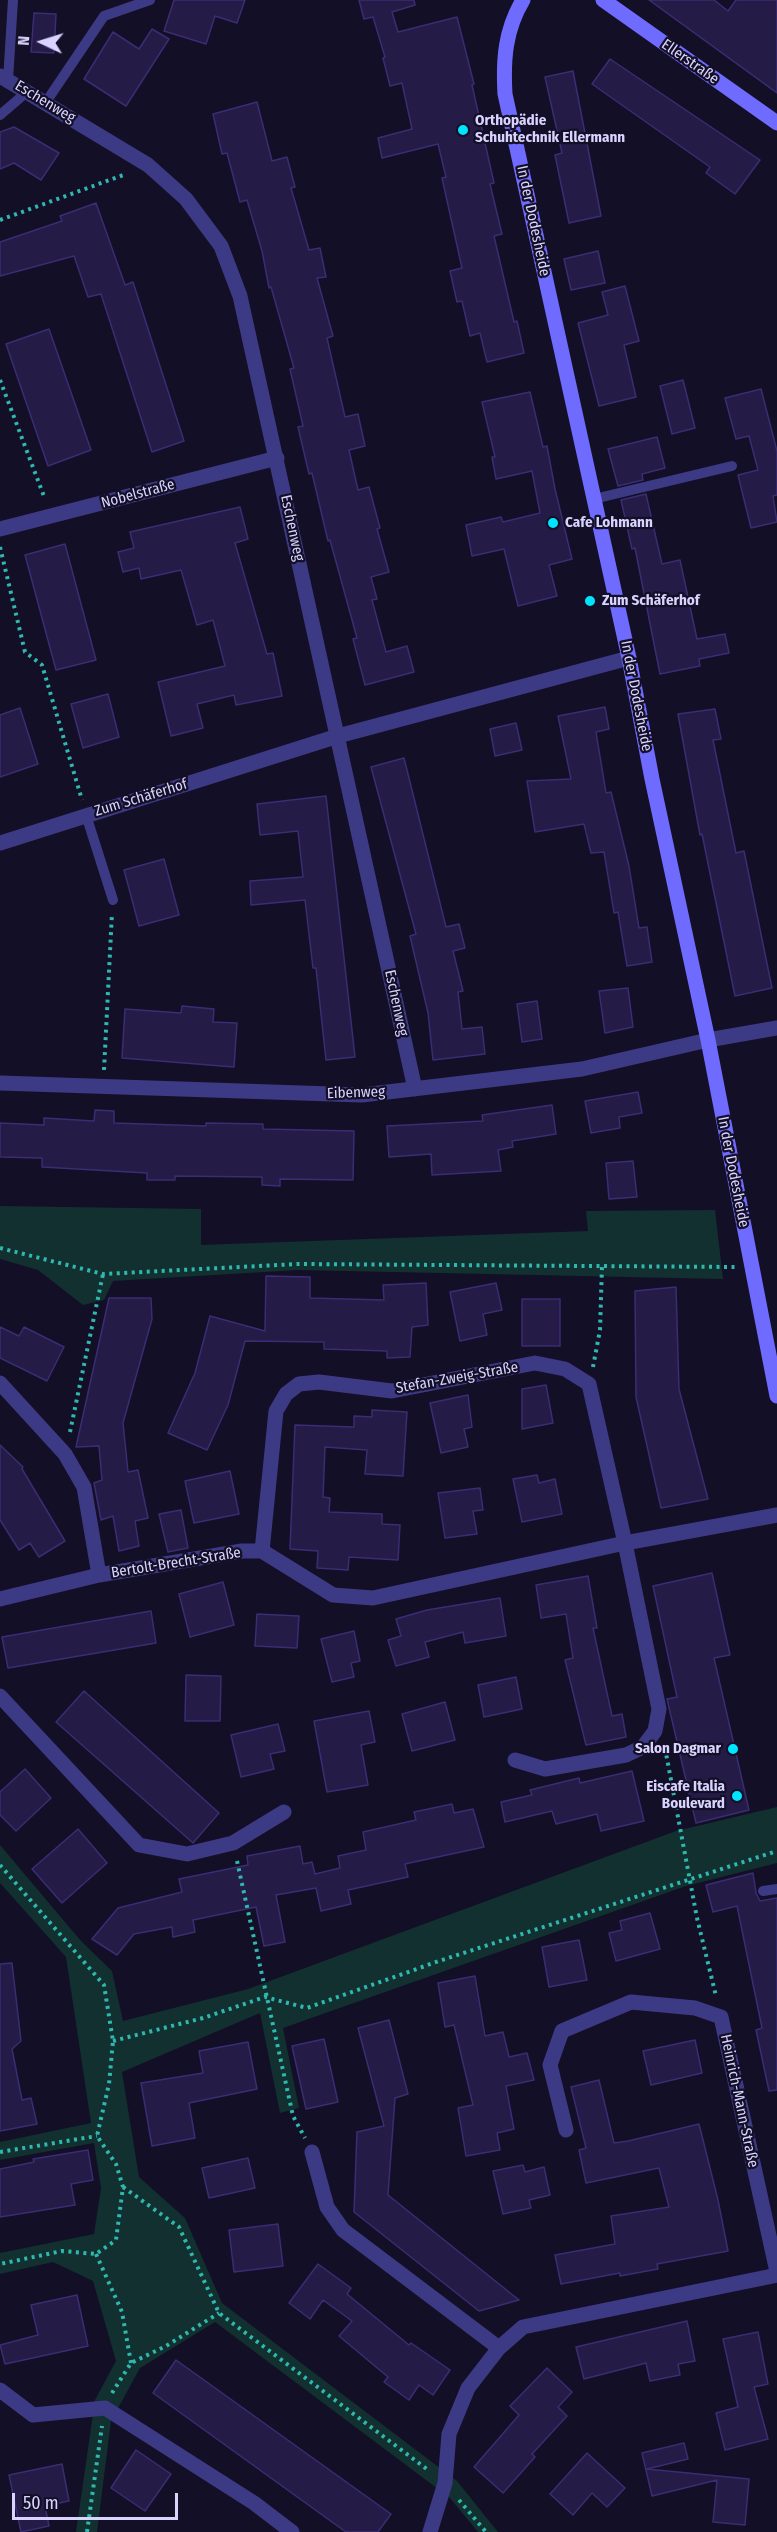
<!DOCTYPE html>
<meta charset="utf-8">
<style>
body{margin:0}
#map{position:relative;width:777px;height:2532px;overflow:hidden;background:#130f26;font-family:"Fira Sans Condensed",sans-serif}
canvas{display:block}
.north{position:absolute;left:12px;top:12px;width:60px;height:60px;-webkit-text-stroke:4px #130f26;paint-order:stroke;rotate:274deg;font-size:16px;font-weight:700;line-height:24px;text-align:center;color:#d9d4ff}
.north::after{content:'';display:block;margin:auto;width:21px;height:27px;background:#d9d4ff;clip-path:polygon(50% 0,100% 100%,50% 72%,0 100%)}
.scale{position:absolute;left:12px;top:2493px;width:166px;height:27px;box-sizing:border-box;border:3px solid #d9d4ff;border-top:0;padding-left:8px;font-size:18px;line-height:21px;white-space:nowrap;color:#d9d4ff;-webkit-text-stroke:4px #130f26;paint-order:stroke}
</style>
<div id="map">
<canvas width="777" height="2532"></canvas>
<div class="north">N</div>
<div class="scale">50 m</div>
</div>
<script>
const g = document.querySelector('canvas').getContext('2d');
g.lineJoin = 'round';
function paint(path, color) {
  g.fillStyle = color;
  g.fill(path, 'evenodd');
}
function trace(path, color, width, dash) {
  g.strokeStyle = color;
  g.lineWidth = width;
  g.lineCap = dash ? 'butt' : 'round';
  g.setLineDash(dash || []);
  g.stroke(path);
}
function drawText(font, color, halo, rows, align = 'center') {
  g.font = font + ' "Fira Sans Condensed",sans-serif';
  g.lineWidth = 4.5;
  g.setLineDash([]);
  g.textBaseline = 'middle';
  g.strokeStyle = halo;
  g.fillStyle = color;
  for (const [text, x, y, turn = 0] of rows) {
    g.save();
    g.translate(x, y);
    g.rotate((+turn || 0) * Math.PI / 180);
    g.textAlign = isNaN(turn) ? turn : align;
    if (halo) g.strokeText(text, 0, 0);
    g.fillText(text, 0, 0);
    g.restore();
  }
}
const green = new Path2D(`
 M0,1206L201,1209V1245L588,1231L586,1211L715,1210L723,1279L298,1270L113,1281L104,1300L83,1305L38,1270L0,1259Z
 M777,1807V1863L686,1886L283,2028L299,2108L280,2113L260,2013L122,2072L139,2177L185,2218L222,2303L457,2481L498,2532H478L450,2498L215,2322L140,2368L111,2421L97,2532H76L95,2400L116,2361L93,2281L53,2262L0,2274V2253L94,2234L101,2188L94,2143L0,2160V2142L91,2123L66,1957L0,1883V1845L81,1941L112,1971L123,2021L248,1989L676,1831Z`);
const building = new Path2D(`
 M174,0H245L237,23L215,16L206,44L164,31Z
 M359,0H414L415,5L392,12L398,32L457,17L474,84L472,85L494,183L490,184L502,234L494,236L514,322L517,321L524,353L487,362L480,333L470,336L462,301L457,302L450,271L462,268L442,178L446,177L438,144L382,158L378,138L412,129L402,83L390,86L383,58L385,57L373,17L364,19Z
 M649,0H714L728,11L736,0H777V93Z
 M34,13L56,14L54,53L31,52Z
 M152,29L169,39L126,106L84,79L113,32L139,49Z
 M610,59L760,160L735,194L706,173L710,167L592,84Z
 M573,71L601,216L569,223L555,155L562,153L545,77Z
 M257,102L272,161L287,157L295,187L291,188L309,250L320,248L326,277L317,278L333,336L327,338L345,417L358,414L365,446L349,450L358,490L369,487L380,528L377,529L389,572L371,577L377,599L372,600L386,652L407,646L414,672L365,685L353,639L357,638L330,540L328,541L312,473L309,474L298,427L303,426L290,369L294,368L271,287L269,288L262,251L247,200L240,202L227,153L222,154L213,114Z
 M14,127L59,153L41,180L14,163L0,169V132Z
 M96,203L125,285L133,282L184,441L152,452L101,294L88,297L74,256L0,276V242L62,221L60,216Z
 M598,251L605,283L571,290L564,259Z
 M625,286L639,341L624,345L636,397L599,406L578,323L608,315L602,292Z
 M49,329L91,450L48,466L6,344Z
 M683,380L695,428L672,434L660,386Z
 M761,389L777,451V495L773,496L777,522L751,528L738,475L758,470L749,436L736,439L725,398Z
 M530,392L543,447L547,446L555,489L572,559L549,565L557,596L518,606L504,549L472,556L466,525L501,517L503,522L540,513L532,471L496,479L492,457H495L482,402Z
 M657,437L665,468L642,474L643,480L618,486L608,449Z
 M646,494L662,564L680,560L697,639L725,634L729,653L699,659L700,666L660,674L635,548L632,549L621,500Z
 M240,507L248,539L235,543L267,654L273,653L282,696L236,705L234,695L197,704L203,728L171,736L158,682L225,666L213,620L197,625L181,570L141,579L139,568L123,572L118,552L134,548L130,532Z
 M65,544L96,660L56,670L25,555Z
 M108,694L119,737L83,748L71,704Z
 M605,707L609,729L596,732L606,793L611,792L629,866L639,928L647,927L652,962L627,966L618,912L614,913L604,852L591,853L584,824L535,832L527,781L571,779L558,716Z
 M20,708L38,764L0,777V715Z
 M715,709L721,739L713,740L736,853L744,851L772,988L735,996L702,834L700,835L678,714Z
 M516,723L522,750L495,756L490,729Z
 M404,758L446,927L459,924L465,948L453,951L463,991L458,992L462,1029L482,1027L485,1054L433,1060L428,1013L410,936L416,934L371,767Z
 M326,796L355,1057L326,1060L316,968H313L305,900L251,905L250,881L303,877L298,831L260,835L257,804Z
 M164,859L179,915L139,926L124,870Z
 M628,988L633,1027L605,1033L599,991Z
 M537,1001L542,1039L522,1042L517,1004Z
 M182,1006L214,1009L213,1022L237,1023L234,1067L122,1058L125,1009L181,1013Z
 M638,1092L642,1113L619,1117L620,1128L591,1133L585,1101Z
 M552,1105L556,1134L512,1141L513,1147L498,1150L501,1171L432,1175L431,1154L389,1157L387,1126L483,1121L482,1115Z
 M95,1110L114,1111V1123L206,1126V1123L263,1124V1129L354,1131L353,1180L280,1179V1186L262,1185V1177L175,1176V1180H147V1173L42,1167V1158L0,1157V1123L44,1125V1118L94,1121Z
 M633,1161L637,1197L609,1199L606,1163Z
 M266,1276L310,1277V1298L384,1300L383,1285L426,1283L428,1325L412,1327L410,1357L387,1358V1351L324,1349V1342L245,1341L228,1405L207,1450L168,1433L195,1373L210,1316L265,1331Z
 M496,1283L502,1310L483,1314L487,1335L460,1341L450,1292Z
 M676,1287L679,1389L708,1499L661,1508L636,1397L635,1291Z
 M109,1298H151L152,1319L123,1423L128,1472L138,1470L148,1518L135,1521L139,1546L119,1551L113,1516L101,1520L94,1483L102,1480L99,1446L76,1447Z
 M522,1299H560V1346H522Z
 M0,1327L19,1336L24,1327L64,1347L47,1381L0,1358Z
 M546,1385L553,1423L522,1429V1389Z
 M468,1395L472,1427L464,1429L468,1447L441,1453L430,1403Z
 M372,1410L407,1412L403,1476L365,1474L367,1450L325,1447L323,1497L330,1498L329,1512L382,1514V1524L400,1525L398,1560L349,1557L348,1570L317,1568L318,1551L290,1549L295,1425L354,1427V1416L372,1417Z
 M0,1445L23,1467L22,1469L65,1541L39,1557L30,1543L19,1550L0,1520Z
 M230,1471L239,1514L194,1523L185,1481Z
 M537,1475L539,1483L555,1479L562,1514L522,1522L513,1479Z
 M480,1488L483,1510L473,1511L477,1534L445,1538L438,1493Z
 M181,1510L188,1548L168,1552L159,1514Z
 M712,1573L730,1655L714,1658L749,1810L696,1823L667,1699L677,1697L653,1586Z
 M588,1576L597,1628H593L612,1716L622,1714L626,1737L586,1745L565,1660L573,1658L566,1614L541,1618L536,1585Z
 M223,1582L234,1625L190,1637L179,1594Z
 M500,1598L506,1636L465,1643L463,1632L425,1642L429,1657L396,1666L388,1640L401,1636L396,1619L427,1610Z
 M151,1611L156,1643L8,1668L2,1637Z
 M257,1614L299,1616L297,1648L255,1646Z
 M354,1631L360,1661L351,1663L354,1677L332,1682L321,1639Z
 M186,1675L221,1676L220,1721H185Z
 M516,1677L522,1709L484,1717L478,1685Z
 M84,1691L219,1813L193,1843L56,1722Z
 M445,1702L455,1740L412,1751L402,1714Z
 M369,1711L375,1742L361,1745L368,1785L327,1792L314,1721Z
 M278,1724L285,1751L270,1754L274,1769L241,1777L231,1735Z
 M25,1769L51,1798L16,1831L0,1815V1792Z
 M632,1771L644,1821L601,1831L597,1814L556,1824L552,1811L505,1822L501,1802L532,1795L530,1790L579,1778L580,1783Z
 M452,1804L454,1813L473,1809L484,1847L405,1864L408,1877L348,1890L351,1904L321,1911L316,1888L276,1895L285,1942L264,1946L256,1907L193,1920L195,1932L173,1937L172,1927L134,1934L117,1955L92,1939L118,1908L182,1892L179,1879L248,1865L247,1856L300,1846L303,1864L312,1862L315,1874L340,1868L338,1856L366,1850L363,1832L416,1820L414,1812Z
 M78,1829L107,1863L62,1903L32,1869Z
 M753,1873L756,1893L760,1901L777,1898V2090L769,2091L756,2030L762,2028L737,1906L713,1912L706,1885Z
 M650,1913L660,1949L616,1961L609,1933L622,1930L620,1921Z
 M579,1940L587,1980L549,1987L542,1947Z
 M12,1963L21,2041L12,2049L22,2100L31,2098L37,2124L0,2131V1964Z
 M475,1976L485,2036L503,2032L509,2057L527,2053L534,2080L506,2086L514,2129L497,2133L500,2150L466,2156L458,2108L473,2105L454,2025L445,2027L438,1983Z
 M389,2020L408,2094L395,2098L388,2195L519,2300L479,2311L354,2212L357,2132L384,2126L358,2028Z
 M324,2039L338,2102L306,2109L292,2046Z
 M695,2040L702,2073L651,2085L643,2051Z
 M248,2042L257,2089L189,2103L195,2138L152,2146L141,2083L203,2073L199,2051Z
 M599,2080L614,2143L628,2141L699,2124L718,2200L728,2251L657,2264L658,2269L620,2276V2273L561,2284L555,2255L615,2244L611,2216L669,2207L659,2168L586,2183L579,2150L586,2148L571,2087Z
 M88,2150L93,2180L71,2184L75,2205L0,2217V2169L34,2162L33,2159Z
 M248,2158L255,2188L209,2198L202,2168Z
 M523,2165L525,2172L544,2167L550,2195L529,2200L531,2208L503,2214L493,2171Z
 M278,2224L283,2266L234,2272L229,2230Z
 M318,2264L351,2288L347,2294L409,2345L411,2343L450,2370L433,2395L419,2385L409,2400L384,2382L388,2377L339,2336L352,2321L323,2300L310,2319L289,2303Z
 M77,2295L88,2346L5,2364L0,2345L38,2335L31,2305Z
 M687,2321L695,2361L678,2364L680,2375L650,2381L646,2363L584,2379L576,2347Z
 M758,2332L768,2384L754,2387L768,2439L725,2450L716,2413L738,2407L723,2339Z
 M176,2360L391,2514L378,2532H346L153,2393Z
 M547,2368L572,2392L558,2407L567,2416L532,2454L535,2457L503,2493L474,2467L519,2415L510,2406Z
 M684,2443L688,2459L647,2469L749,2479L745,2525L713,2522L717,2480L652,2496L642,2453Z
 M136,2450L171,2474L145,2511L111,2488Z
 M587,2453L625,2488L607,2507L592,2493L573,2515L550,2494Z
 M62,2464L69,2501L45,2506L49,2526L21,2532L9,2475Z`);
const path = new Path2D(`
 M0,220L126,174
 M0,380L45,499
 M0,547L25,652L42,665L82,800
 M104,1070L112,913
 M0,1248L103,1274L298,1264L735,1267
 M593,1367L600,1330L602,1266
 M70,1432L103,1274
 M665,1748L697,1918L716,1996
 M237,1861L293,2116L305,2138
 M0,1865L104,1985L113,2041L109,2084L97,2136L116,2164L123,2187L116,2240L96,2254L62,2251L0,2264
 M113,2041L203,2018L265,1997L307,2008L439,1961L777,1851
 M0,2152L97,2136
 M123,2187L179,2227L219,2313L428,2470
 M96,2254L122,2312L131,2363
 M112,2393L131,2363L166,2346L219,2313
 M459,2500L486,2532
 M87,2532L102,2426`);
const lane = new Path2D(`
 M8,80L13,0
 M46,102L104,16L150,0
 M0,115L28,91
 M594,499L732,466
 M86,815L113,900
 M763,1891L777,1889`);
const street = new Path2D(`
 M0,76L148,165L186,199L221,246L240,296L415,1089
 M0,529L277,458
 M0,843L338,736L629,658
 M0,1083L362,1095L582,1069L708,1040L777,1028
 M0,1383L65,1454L84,1487L99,1575
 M262,1551L276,1411L286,1394L299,1384L319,1382L392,1391L535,1363L565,1369L589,1384L625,1543L659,1709L655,1731L643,1747L626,1755L545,1769L515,1760
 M0,1599L99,1575L242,1551H262L333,1595L373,1598L625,1543L777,1515
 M0,1696L139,1845L187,1854L233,1843L284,1812
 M566,2130L550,2065L562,2031L631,2002L695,2008L721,2017L777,2272
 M312,2152L327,2207L343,2230L499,2348
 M0,2390L33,2415L105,2408L254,2503L292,2532
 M430,2532L445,2483L449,2434L468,2388L499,2348L523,2327L777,2275`);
const secondary = new Path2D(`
 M523,0C505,30 503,60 505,94L629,658L652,779L708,1040L777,1396
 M603,0L777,123`);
const markers = [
 [463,130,6,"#00e5ff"],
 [553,523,6,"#00e5ff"],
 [590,601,6,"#00e5ff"],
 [733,1749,6,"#00e5ff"],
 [737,1796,6,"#00e5ff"]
];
const streetNames = [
 ["Ellerstraße",690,62,35],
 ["Eschenweg",45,102,31],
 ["In der Dodesheide",533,221,78],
 ["Nobelstraße",138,494,-15],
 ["Eschenweg",292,528,78],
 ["In der Dodesheide",636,696,79],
 ["Zum Schäferhof",141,798,-17],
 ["Eschenweg",396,1003,78],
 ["Eibenweg",356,1093,-2],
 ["In der Dodesheide",733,1172,79],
 ["Stefan-Zweig-Straße",457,1378,-10],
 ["Bertolt-Brecht-Straße",176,1563,-9],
 ["Heinrich-Mann-Straße",739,2101,78]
];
const poiNames = [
 ["Orthopädie",475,121],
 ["Schuhtechnik Ellermann",475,138],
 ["Cafe Lohmann",565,523],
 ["Zum Schäferhof",602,601],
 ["Salon Dagmar",721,1749,"right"],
 ["Eiscafe Italia",725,1787,"right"],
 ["Boulevard",725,1804,"right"]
];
paint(green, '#12302f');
paint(building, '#241b47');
trace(building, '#3b2d73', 1.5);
trace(path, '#2fb8b0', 4, [3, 4.5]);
trace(lane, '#3d3a85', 10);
trace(street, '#3d3a85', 15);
trace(secondary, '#6f6bff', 15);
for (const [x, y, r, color] of markers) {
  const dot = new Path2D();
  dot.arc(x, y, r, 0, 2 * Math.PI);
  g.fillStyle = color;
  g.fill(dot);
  trace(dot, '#130f26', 2);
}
drawText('15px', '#d9d4ff', '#130f26', streetNames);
drawText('bold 15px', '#d9d4ff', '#130f26', poiNames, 'left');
</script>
